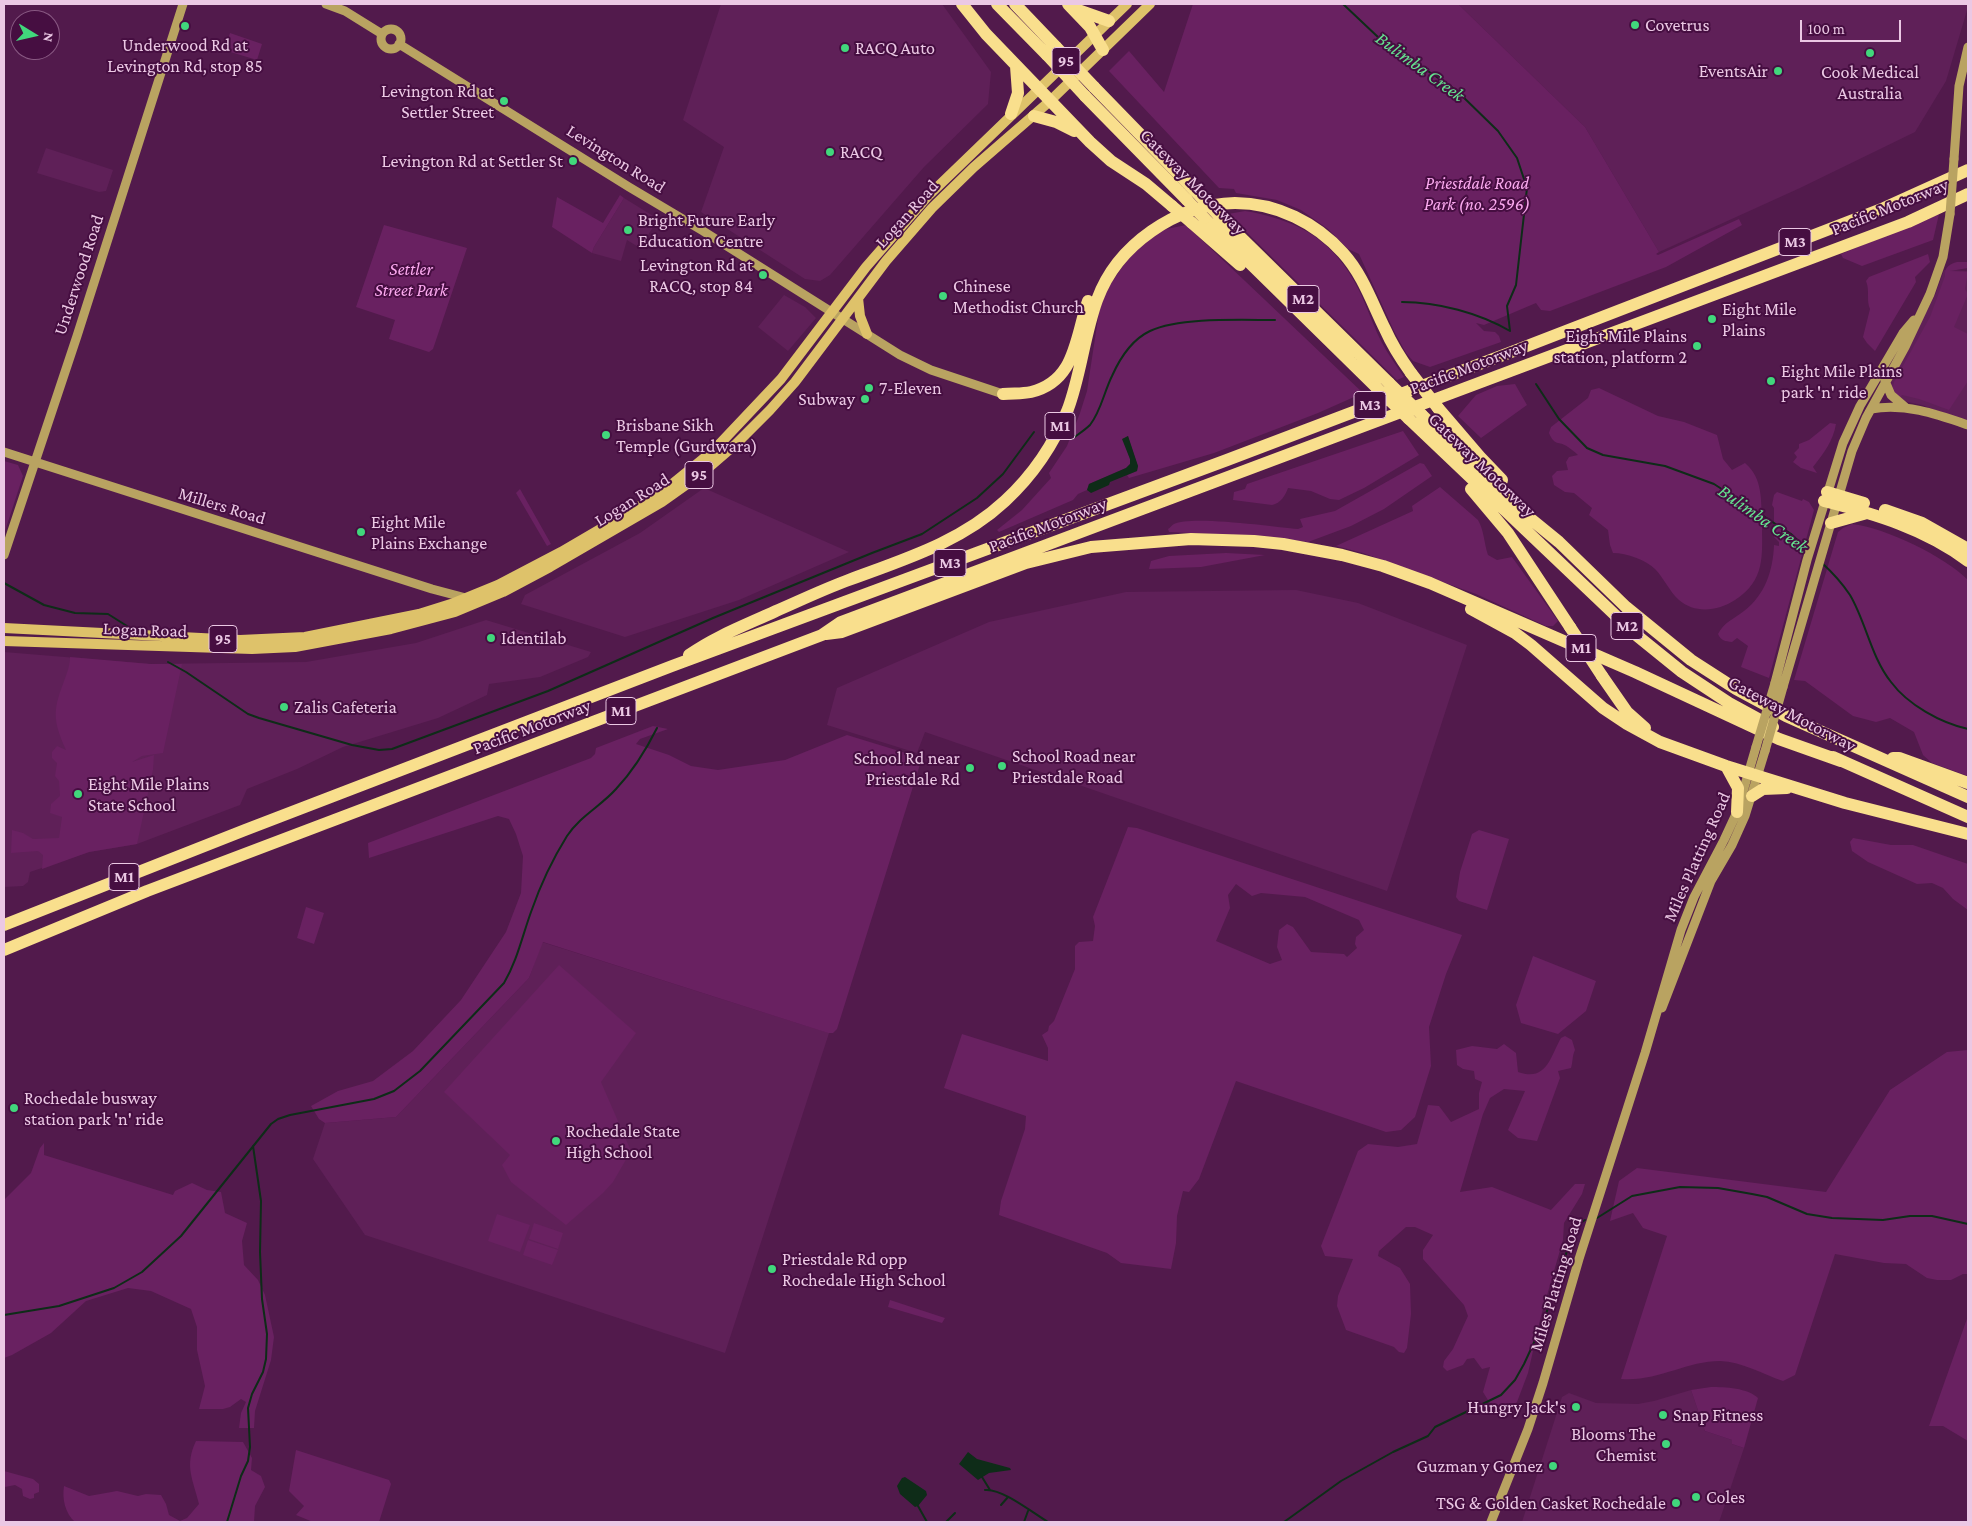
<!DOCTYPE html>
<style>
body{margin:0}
#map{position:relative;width:1972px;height:1526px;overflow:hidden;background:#521a4c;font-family:"Crimson Pro",serif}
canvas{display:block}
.frame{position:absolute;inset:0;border:5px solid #ebc8e4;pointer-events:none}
.north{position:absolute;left:10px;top:10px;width:50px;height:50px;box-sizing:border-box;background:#460e41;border:1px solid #885882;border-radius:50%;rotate:99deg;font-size:14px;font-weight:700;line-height:20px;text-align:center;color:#ebc8e4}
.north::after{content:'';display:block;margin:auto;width:18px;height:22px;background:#41d77c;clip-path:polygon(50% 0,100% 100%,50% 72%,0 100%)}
.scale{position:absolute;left:1800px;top:20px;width:101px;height:22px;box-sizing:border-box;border:2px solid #ebc8e4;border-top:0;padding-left:6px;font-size:15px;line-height:18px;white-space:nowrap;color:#ebc8e4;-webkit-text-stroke:4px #460e41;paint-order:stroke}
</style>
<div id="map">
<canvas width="1972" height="1526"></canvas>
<div class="frame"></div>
<div class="north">N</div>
<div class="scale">100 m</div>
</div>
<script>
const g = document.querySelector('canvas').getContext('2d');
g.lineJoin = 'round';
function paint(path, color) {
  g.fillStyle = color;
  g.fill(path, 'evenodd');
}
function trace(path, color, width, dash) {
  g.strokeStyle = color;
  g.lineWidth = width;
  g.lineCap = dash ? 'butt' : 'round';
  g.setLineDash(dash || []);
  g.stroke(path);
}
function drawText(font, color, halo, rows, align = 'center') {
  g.font = font + ' "Crimson Pro",serif';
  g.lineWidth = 4;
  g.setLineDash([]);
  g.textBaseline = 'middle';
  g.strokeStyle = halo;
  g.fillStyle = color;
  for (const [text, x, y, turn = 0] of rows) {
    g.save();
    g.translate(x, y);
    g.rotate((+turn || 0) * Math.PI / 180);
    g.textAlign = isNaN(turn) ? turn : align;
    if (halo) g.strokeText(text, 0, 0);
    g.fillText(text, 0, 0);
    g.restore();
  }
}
const built = new Path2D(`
 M721,4H942L991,72L988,104L924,167L830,275L820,281L805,279L701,212L724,147L683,120Z
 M1458,4H1968V7L1946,81L1915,132L1800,188L1659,252L1585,127Z
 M46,148L113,170L106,191L99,192L37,173Z
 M624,198L658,219L640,248L627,240L621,261L592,253L594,247Z
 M1944,270L1968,271V422L1922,405L1903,401L1890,386L1896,370L1935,295Z
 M784,295L805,307L816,318L788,351L758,327Z
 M704,488L849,552L739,600L625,637L521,604L525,595L640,533Z
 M1296,590L1358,603L1467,645L1387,891L925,732L917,753L827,725L837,688L989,622L1126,592Z
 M486,620L591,652L588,657L540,677L489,684L487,695L438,718L343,747L297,769L247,789L240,805L137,844L89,852L30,872L28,882L23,886L4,887V652L150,664L306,662L416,643Z
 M542,942L829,1033L725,1353L365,1235L313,1159L325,1123L396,1117L529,978Z
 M1691,1390L1705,1431L1732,1440V1444L1744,1448L1719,1522H1522L1562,1397L1569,1393L1596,1403L1638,1404L1654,1401Z`);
const green = new Path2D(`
 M1193,4H1458L1585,127L1659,252L1656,254L1658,255L1739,219L1742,225L1666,267L1550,311L1541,310L1536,303L1484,325L1476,323L1484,331L1495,332L1499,336L1501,342L1430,367L1413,361L1406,353L1394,331L1359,254L1348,249L1328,229L1301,210L1277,200L1236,193L1234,189L1219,188L1109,71L1129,51L1164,92Z
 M230,33L262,44L257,60L224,50Z
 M620,195L624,198L594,247L592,253L552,227L557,197L603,223Z
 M1245,211C1293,219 1330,237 1354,281C1365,300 1371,321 1381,341C1387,353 1396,365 1404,377L1397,380L1228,214Z
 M1939,214L1933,240L1862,266L1843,258L1841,254Z
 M384,225L467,248L433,349L429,352L389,339L395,320L356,307Z
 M1186,225L1363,393L1318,413L1214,453L1129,478L1127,475L1137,471L1138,466L1128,436L1123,439L1130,459V464L1126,468L1089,484L1087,490L1078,494L1073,500L999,532L997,530L1022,510L1051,478L1049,473L1067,446L1080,413L1087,391L1099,312L1105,292L1128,259L1157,231Z
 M1928,254L1930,262L1915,277L1916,282L1875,351L1867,343L1863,337L1870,309C1866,301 1870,290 1866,281L1869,277Z
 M1957,262H1968V268L1950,271L1968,272L1965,289L1968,294L1954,327L1968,334V381L1949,410L1919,399L1902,395L1900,398L1892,391L1894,382L1930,317L1945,276C1944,267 1950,264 1957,262Z
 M1515,384L1527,405L1481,438L1458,416L1476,395L1497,386Z
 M1599,388L1658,416L1684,422L1717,435L1723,459L1732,470L1745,463C1763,478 1761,500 1762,523C1762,555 1766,580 1735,600C1718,611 1695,614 1679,600C1669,591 1664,578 1655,569C1646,560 1627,553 1613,553L1610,545L1608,530L1589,515L1592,508L1574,493L1565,492L1554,485L1552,476L1557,471L1568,470L1566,462L1569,457L1578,455C1575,452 1571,449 1568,447C1558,440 1555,447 1549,433L1551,427L1588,398L1591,390Z
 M1830,423L1836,424C1833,441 1824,453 1813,467L1817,473L1801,468L1793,462L1797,457L1794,453L1799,448V444L1809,440Z
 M1403,431L1419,455L1364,488L1339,500L1330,499L1311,491L1288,488C1285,496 1281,503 1272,505L1233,500L1234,492L1245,489L1247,484Z
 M4,461L18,465L23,476L4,534Z
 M1420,463L1424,464L1432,476L1384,509L1351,526L1308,542L1256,536L1169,532L1168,529C1170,528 1172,525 1174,524C1191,515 1275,527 1298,529L1303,527L1300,519L1335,511Z
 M1440,487L1478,520C1484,530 1484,543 1488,555L1497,560L1512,557L1558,621L1553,626H1546L1476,594L1363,553L1336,546L1413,511L1412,506Z
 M520,489L551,544L547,546L516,493Z
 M1777,492L1802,501L1803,499L1809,502L1814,510L1769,678L1741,667L1748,646L1737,638L1732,642C1725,641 1721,641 1718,634C1724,622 1734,619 1744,611C1765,595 1773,571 1774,545L1779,546V542L1774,537V508L1772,505L1774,495Z
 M1852,524C1886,528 1944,556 1968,580V776L1932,763L1923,755L1914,732L1890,718L1876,722L1853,716L1805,681L1794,680L1838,532L1843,528Z
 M1226,553L1265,555L1201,567L1149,569L1151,561L1169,556Z
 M70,657L150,664H182L163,753L142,756L132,762L154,755L153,770L137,844L89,852L42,869L43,855L38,851L11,853L12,830L23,833L33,839L59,838L62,817L50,813L51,804L60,796L59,781L55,776L57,763L52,758V752L57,746L66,750C54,723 52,712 63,684C66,675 70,667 70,657Z
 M653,726L668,729L640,739L636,744L669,755L691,766L718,770L785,760L847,735L922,758L837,1029L833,1033H828L543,942L529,978L396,1117L325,1123L319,1119L311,1106L338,1091L373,1081L413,1051L461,1000L506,932L521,893L523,856L516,834L509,819L498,816L369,858L368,843L591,758L595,754L596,748Z
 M1128,827L1137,828L1462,935L1446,974L1429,1027L1431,1066L1415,1117L1401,1130L1386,1132L1236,1081L1199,1179L1189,1192L1183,1191L1177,1216L1176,1243L1171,1269L1121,1263L1107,1253L999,1215L1001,1201L1025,1129L1026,1116L944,1088L962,1034L1048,1061V1048L1042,1035L1048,1031L1049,1026L1054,1021L1075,969V946L1079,942L1093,941L1095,926L1093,917ZM1236,884L1252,896L1261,893L1305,897L1359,920L1364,930L1356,937L1355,944L1357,948L1347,957L1344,954L1311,952L1293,927L1287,924L1279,930L1277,947L1282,960L1270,964L1216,941L1230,908L1228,895Z
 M1479,830L1509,839L1487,910L1459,901L1456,897L1460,872L1472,834Z
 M1853,838L1891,845H1913L1968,864V910L1953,899L1943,888L1932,883L1917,884L1868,862L1852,851L1850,842Z
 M306,907L324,913L314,944L297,938Z
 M1533,956L1596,981L1586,1011L1558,1034L1521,1023L1516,1005Z
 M559,965L636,1033L601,1082L631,1151L613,1182L603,1193L566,1225L511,1182L502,1165L510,1155L444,1092Z
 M1565,1036L1572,1040L1575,1050C1572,1056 1573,1062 1571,1068L1558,1071L1560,1078L1537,1141L1518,1138L1508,1130L1525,1091L1504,1089L1490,1098L1483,1114L1460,1192L1492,1187L1551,1210L1575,1184H1585L1582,1194L1564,1223L1563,1240L1541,1316L1528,1373L1517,1402L1509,1408L1498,1409L1491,1405L1483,1392L1490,1367L1482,1369L1474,1358L1467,1359L1463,1365L1447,1371L1443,1367L1444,1361L1453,1349L1468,1316L1464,1305L1423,1259V1250L1433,1235L1415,1227H1406L1379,1251L1378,1256L1400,1268L1410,1284L1411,1314L1407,1348L1404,1353L1399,1352L1394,1347L1346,1330L1337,1306L1338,1296L1353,1259L1325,1256L1321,1246L1358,1151L1368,1144L1398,1147L1417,1144L1428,1105L1439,1106L1451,1122L1479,1109V1093L1482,1082L1475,1079L1474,1071L1463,1069L1457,1065L1456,1050L1472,1046L1497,1049L1504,1044L1516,1053L1518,1072C1547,1082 1550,1057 1561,1038Z
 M1968,1050V1274H1963L1951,1280H1937L1927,1278L1906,1264L1884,1263L1835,1254L1795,1375L1783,1381C1762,1374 1743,1362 1720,1361C1686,1361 1657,1382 1621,1379L1667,1236L1643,1228L1633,1213L1610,1221L1619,1181L1637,1168L1826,1192L1890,1090L1947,1052Z
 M44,1143V1155L173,1195L175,1191L192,1183L207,1190L221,1192L225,1213L247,1223L242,1241L244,1265L258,1280L265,1295L274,1337L271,1360L255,1411L254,1428H239L241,1413L246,1402L241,1399L230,1407L223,1409H199L205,1386L197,1350V1327L191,1309L151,1291L128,1288L86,1301L51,1333L12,1355L4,1358V1200L31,1173L40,1148Z
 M497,1214L530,1225L520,1252L488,1241Z
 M534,1223L563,1233L558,1249L529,1239Z
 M528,1240L558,1250L552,1265L523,1255Z
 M890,1300L945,1318L942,1323L888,1307Z
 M1968,1316V1441L1943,1426H1929Z
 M1711,1387C1725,1387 1748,1388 1758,1398L1744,1448L1732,1444V1440L1705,1431L1691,1390Z
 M196,1441L243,1442L252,1458L251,1470L261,1476L265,1487L255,1506L254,1522H75C65,1513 62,1499 64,1486L89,1496L117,1491L138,1496L146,1494L161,1495L166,1504L169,1515L180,1521L187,1518L199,1504C193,1479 184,1466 196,1441Z
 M296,1450L389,1480L391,1484L379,1522H313L296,1515L304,1506L289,1491Z
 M4,1471L33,1479L39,1484V1492L34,1494V1498L30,1499L23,1496L22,1489L15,1485L5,1487Z`);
const water = new Path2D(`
 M1128,436L1138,466L1137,471L1110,482L1109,485L1091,493L1087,490L1089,484L1126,468L1130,464V459L1122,439Z
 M968,1452L977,1459L1010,1468L1011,1470L989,1473L978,1480L959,1464Z
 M905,1477L926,1491L927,1495L918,1506L915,1507L900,1494L897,1486L902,1478Z`);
const stream = new Path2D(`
 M1343,4L1379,38L1456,90L1498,131L1517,158L1527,188L1516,285L1507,306L1510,331
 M1402,302C1438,302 1479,313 1510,331
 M1536,384L1559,419L1587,448L1603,455L1665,466L1714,484L1791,534L1808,550
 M1072,439C1077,435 1085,430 1090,425C1101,411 1104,392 1112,376C1120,358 1131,340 1150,331C1180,317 1241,320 1275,320
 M1822,563C1833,573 1842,583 1850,595C1866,622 1871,657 1891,682C1908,705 1941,723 1968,729
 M4,583L44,605L75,613L108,614L127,626
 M168,662L186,672L248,714L259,718L352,745L379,750L392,749L548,691L713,618L872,553L922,534L977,498L1003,474L1034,432
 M1597,1218L1632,1196L1680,1187L1718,1188L1752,1194L1767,1197L1807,1214L1832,1218L1883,1220L1910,1216H1932L1968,1224
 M4,1315L59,1306L114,1288L142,1272L181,1236L271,1124L278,1119L290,1115L374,1099L394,1091L420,1071L504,983C517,961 522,937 531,912C540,886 552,860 567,836C580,816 601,806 616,789C633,771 646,750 657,728
 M982,1477L990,1490
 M985,1490C1002,1488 1033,1513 1048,1522
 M1001,1505L1008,1497
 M918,1506L927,1522
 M227,1522L241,1476L248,1461L250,1447L248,1408L252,1394L263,1372L266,1359L267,1334L262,1299L260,1252L261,1201L253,1146
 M946,1522L955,1513
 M1024,1522L1028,1511
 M1284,1522L1341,1481L1393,1452L1428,1436L1435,1427L1501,1395L1515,1380L1524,1364L1543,1323L1575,1227L1585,1220`);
const secondary = new Path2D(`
 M326,4L345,11L382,34
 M381 39a10 10 0 1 1 20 0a10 10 0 1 1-20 0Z
 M399,44L629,187L703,231L900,355L931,370L1003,394
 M1954,159L1959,86L1968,47
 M1885,381L1891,395L1905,407
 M1871,409C1905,403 1936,414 1968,425
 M4,452L432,589L466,598
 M4,555L77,336L183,4
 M1775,683L1807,560L1843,443L1860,406L1903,333L1914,320
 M1783,687L1852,451L1866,418L1905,347L1930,294L1943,257L1950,214
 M1662,1008L1711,881L1732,845L1745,816L1765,751
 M1491,1522L1528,1429L1543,1383L1579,1259L1645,1053L1681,930L1694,897L1724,840L1737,812L1756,747`);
const primary = new Path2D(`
 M858,298L860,316L867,334
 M4,628L240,640L305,637L419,614L454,603L498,585L561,552L660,494L713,451L781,379L866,267L928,196L1127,4
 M4,641L252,649L295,647L391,629L455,612L503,592L550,567L662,502L700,475L736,444L770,410L795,382L886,261L932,208L974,167L1050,101L1150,4`);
const highway = new Path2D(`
 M962,4L986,34L1090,142L1111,161L1146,184L1172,206
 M997,4L1047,55
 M1015,4L1056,47
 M1068,4L1090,27L1103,50
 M1075,9L1109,21
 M1094,87L1201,197
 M1085,96L1187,200
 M1011,114L1018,93L1016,66
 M1034,116L1056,122L1074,131
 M1218,215L1389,383
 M1204,218L1376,387
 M1192,223L1240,265
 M1003,394C1013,393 1022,394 1031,392C1076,381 1075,338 1088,301
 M1438,408L1480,457L1502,480
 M1422,415L1532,520L1559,542L1626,607L1691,660L1736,689L1786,716L1968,797
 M1409,419L1635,634L1682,672L1729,703L1773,727
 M1471,489L1508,533L1570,627
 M1827,492L1864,503
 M1824,501C1875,514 1926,529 1968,561
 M1885,510L1922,523L1968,549
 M1831,523L1867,513
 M1471,609L1515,633L1531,645L1603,708L1627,724L1660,742L1726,766L1845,803L1968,834
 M826,634L842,632L1026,563L1091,547L1191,539L1254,541L1283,544L1342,555L1383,566L1430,583L1635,672L1779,739L1841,761
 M689,655C716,636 746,625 776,611C799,601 822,590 846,581C902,560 960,543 1005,501C1032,476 1054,444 1068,409C1081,374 1084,336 1097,300C1117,245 1176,204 1235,203C1277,203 1316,223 1343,253C1363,275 1372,303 1385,329C1392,345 1401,359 1411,373
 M1602,676L1627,712L1645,728
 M1833,757L1968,817
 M1893,758H1899L1968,783
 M1726,766L1738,788L1737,812
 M1752,796L1763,789L1787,788
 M4,925L245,830L672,666L1227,460L1514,351L1884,208L1968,170
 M4,950L147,891L822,635L841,622L1908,222L1968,194`);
const secondaryBridge = new Path2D(`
 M1950,214L1954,159
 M1756,747L1775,683
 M1765,751L1783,687`);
const highwayBridge = new Path2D(`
 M1056,47L1094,87
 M1047,55L1085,96
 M1201,197L1218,215
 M1187,200L1204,218
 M1172,206L1192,223
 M1411,373L1438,408
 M1389,383L1422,415
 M1376,387L1409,419
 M1570,627L1602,676`);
const markers = [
 [1635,25,5,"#41d77c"],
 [185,26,5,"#41d77c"],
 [845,48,5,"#41d77c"],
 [1870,53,5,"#41d77c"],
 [1778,71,5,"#41d77c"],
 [504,101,5,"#41d77c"],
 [830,152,5,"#41d77c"],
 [573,161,5,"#41d77c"],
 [628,230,5,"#41d77c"],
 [763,275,5,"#41d77c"],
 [943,296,5,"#41d77c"],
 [1712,319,5,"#41d77c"],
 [1697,346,5,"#41d77c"],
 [1771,381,5,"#41d77c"],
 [869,388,5,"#41d77c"],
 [865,399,5,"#41d77c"],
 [606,435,5,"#41d77c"],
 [361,532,5,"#41d77c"],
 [491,638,5,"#41d77c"],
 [284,707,5,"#41d77c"],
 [1002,766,5,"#41d77c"],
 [970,768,5,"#41d77c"],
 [78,794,5,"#41d77c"],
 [14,1108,5,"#41d77c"],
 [556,1141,5,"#41d77c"],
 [772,1269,5,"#41d77c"],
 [1576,1407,5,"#41d77c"],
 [1663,1415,5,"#41d77c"],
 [1666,1444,5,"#41d77c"],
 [1553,1466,5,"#41d77c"],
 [1696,1497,5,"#41d77c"],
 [1676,1503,5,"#41d77c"]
];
const shields = [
 [1066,61,28],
 [1795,242,32],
 [1303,299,32],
 [1370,405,32],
 [1060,426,30],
 [699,475,28],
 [950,563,32],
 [1627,626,32],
 [223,639,28],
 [1581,648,30],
 [621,711,30],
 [124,877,30]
];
const shieldNames = [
 ["95",1066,61],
 ["M3",1795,242],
 ["M2",1303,299],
 ["M3",1370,405],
 ["M1",1060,426],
 ["95",699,475],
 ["M3",950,563],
 ["M2",1627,626],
 ["95",223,639],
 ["M1",1581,648],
 ["M1",621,711],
 ["M1",124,877]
];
const poiNames = [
 ["Covetrus",1645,25],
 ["Underwood Rd at",185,45,"center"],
 ["Levington Rd, stop 85",185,66,"center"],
 ["RACQ Auto",855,48],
 ["EventsAir",1768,71,"right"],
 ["Cook Medical",1870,72,"center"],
 ["Australia",1870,93,"center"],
 ["Levington Rd at",494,91,"right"],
 ["Settler Street",494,112,"right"],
 ["RACQ",840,152],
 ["Levington Rd at Settler St",563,161,"right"],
 ["Bright Future Early",638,220],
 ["Education Centre",638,241],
 ["Levington Rd at",753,265,"right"],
 ["RACQ, stop 84",753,286,"right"],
 ["Chinese",953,286],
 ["Methodist Church",953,307],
 ["Eight Mile",1722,309],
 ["Plains",1722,330],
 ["Eight Mile Plains",1687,336,"right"],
 ["station, platform 2",1687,357,"right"],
 ["Eight Mile Plains",1781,371],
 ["park 'n' ride",1781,392],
 ["7-Eleven",879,388],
 ["Subway",855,399,"right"],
 ["Brisbane Sikh",616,425],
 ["Temple (Gurdwara)",616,446],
 ["Eight Mile",371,522],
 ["Plains Exchange",371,543],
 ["Identilab",501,638],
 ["Zalis Cafeteria",294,707],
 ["School Road near",1012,756],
 ["Priestdale Road",1012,777],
 ["School Rd near",960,758,"right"],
 ["Priestdale Rd",960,779,"right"],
 ["Eight Mile Plains",88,784],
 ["State School",88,805],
 ["Rochedale busway",24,1098],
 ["station park 'n' ride",24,1119],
 ["Rochedale State",566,1131],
 ["High School",566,1152],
 ["Priestdale Rd opp",782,1259],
 ["Rochedale High School",782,1280],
 ["Hungry Jack's",1566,1407,"right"],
 ["Snap Fitness",1673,1415],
 ["Blooms The",1656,1434,"right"],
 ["Chemist",1656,1455,"right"],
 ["Guzman y Gomez",1543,1466,"right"],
 ["Coles",1706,1497],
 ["TSG & Golden Casket Rochedale",1666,1503,"right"]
];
const streetNames = [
 ["Levington Road",616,159,32],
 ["Gateway Motorway",1193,182,45],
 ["Pacific Motorway",1890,207,-22],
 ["Logan Road",907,214,-48],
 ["Underwood Road",79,275,-72],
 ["Pacific Motorway",1469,367,-21],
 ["Gateway Motorway",1482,465,44],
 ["Logan Road",632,500,-32],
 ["Millers Road",222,506,17],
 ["Pacific Motorway",1048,525,-21],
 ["Logan Road",145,630,2],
 ["Gateway Motorway",1792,714,28],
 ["Pacific Motorway",532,727,-21],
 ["Miles Platting Road",1697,857,-66],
 ["Miles Platting Road",1556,1284,-73]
];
const parkNames = [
 ["Priestdale Road",1477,183],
 ["Park (no. 2596)",1477,204],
 ["Settler",411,269],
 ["Street Park",411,290]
];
const waterNames = [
 ["Bulimba Creek",1420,67,36],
 ["Bulimba Creek",1763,519,35]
];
paint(built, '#5f2058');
paint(green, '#692161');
paint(water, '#0e2c18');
trace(stream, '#0e2c18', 2);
trace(secondary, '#b9a361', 9);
trace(primary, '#dec26a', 10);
trace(highway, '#f9df8d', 12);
trace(secondaryBridge, '#b9a361', 9);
trace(highwayBridge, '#f9df8d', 12);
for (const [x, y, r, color] of markers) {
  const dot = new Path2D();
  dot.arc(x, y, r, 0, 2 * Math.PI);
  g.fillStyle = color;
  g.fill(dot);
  trace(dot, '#460e41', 2);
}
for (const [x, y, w] of shields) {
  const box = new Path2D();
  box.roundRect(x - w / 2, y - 13.5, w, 27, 4);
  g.fillStyle = '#460e41';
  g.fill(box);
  trace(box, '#ebc8e4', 1);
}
drawText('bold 16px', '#ebc8e4', null, shieldNames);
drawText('18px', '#ebc8e4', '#460e41', poiNames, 'left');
drawText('18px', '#ebc8e4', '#460e41', streetNames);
drawText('italic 18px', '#fba9ef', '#460e41', parkNames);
drawText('italic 19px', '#65e28f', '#460e41', waterNames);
</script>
